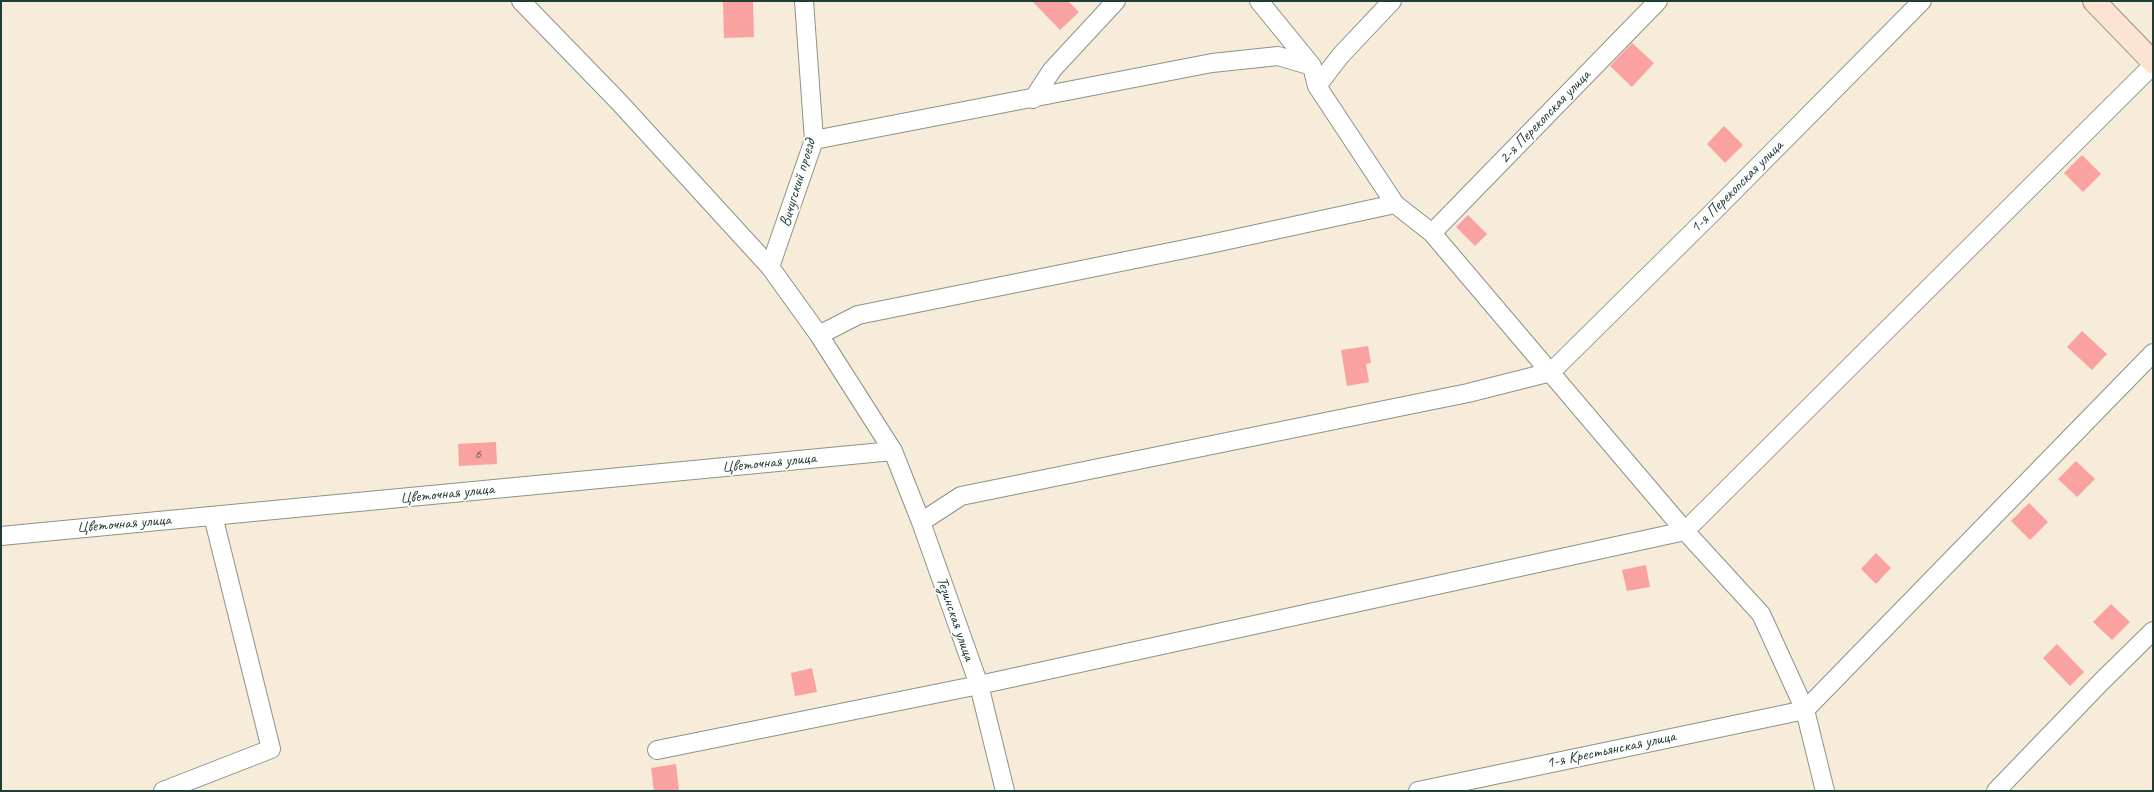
<!DOCTYPE html>
<meta charset="utf-8">
<style>
body{margin:0}
#map{position:relative;width:2154px;height:792px;overflow:hidden;background:#f7ebd9;font-family:Caveat,sans-serif}
canvas{display:block}
.frame{position:absolute;inset:0;border:2px solid #1f3d34;pointer-events:none}
</style>
<div id="map">
<canvas width="2154" height="792"></canvas>
<div class="frame"></div>
</div>
<script>
const g = document.querySelector('canvas').getContext('2d');
g.lineJoin = 'round';
function paint(path, color) {
  g.fillStyle = color;
  g.fill(path, 'evenodd');
}
function trace(path, color, width, dash) {
  g.strokeStyle = color;
  g.lineWidth = width;
  g.lineCap = dash ? 'butt' : 'round';
  g.setLineDash(dash || []);
  g.stroke(path);
}
function drawText(font, color, halo, rows, align = 'center') {
  g.font = font + ' Caveat,sans-serif';
  g.lineWidth = 3.5;
  g.setLineDash([]);
  g.textBaseline = 'middle';
  g.strokeStyle = halo;
  g.fillStyle = color;
  for (const [text, x, y, turn = 0] of rows) {
    g.save();
    g.translate(x, y);
    g.rotate((+turn || 0) * Math.PI / 180);
    g.textAlign = isNaN(turn) ? turn : align;
    if (halo) g.strokeText(text, 0, 0);
    g.fillText(text, 0, 0);
    g.restore();
  }
}
const building = new Path2D(`
 M1032,1H1068L1079,12L1060,30Z
 M723,2H753L754,37L724,38Z
 M1632,43L1654,63L1632,87L1610,66Z
 M1724,126L1743,145L1725,163L1707,144Z
 M2082,155L2101,174L2083,192L2064,173Z
 M1468,215L1487,234L1475,246L1456,227Z
 M2082,331L2107,354L2092,370L2067,347Z
 M1368,346L1371,363L1366,364L1369,382L1347,386L1341,350Z
 M496,442L497,464L459,466L458,444Z
 M2076,461L2095,479L2077,497L2058,479Z
 M2029,503L2048,522L2030,540L2011,521Z
 M1876,553L1891,568L1876,584L1861,569Z
 M1646,565L1650,587L1627,591L1622,570Z
 M2111,604L2130,622L2112,640L2093,622Z
 M2057,644L2084,672L2070,686L2043,658Z
 M812,668L817,692L795,696L791,673Z
 M676,764L679,791H654L651,768Z`);
const street = new Path2D(`
 M521,1L619,102L770,267L819,335L893,451L921,522L979,685L1005,791
 M1259,1L1312,66L1317,86L1395,204L1432,233L1685,531L1761,614L1805,710L1825,791
 M1317,86L1341,55L1392,1
 M1033,99L1052,70L1116,1
 M814,140L1212,63L1278,56L1312,66
 M1432,233L1658,1
 M770,267L814,140L804,1
 M819,335L858,315L1210,244L1395,204
 M921,522L961,496L1468,393L1551,372L1715,210L1922,1
 M1,536L893,451
 M657,750L979,685L1685,531L2153,65
 M163,791L271,749L213,516
 M1418,791L1805,710L2153,353
 M1996,791L2102,681L2153,631`);
const secondary = new Path2D(`
 M2094,1L2153,62`);
const numberNames = [
 ["6",478,454]
];
const streetNames = [
 ["2-я Перекопская улица",1545,117,-46],
 ["Вичугский проезд",798,183,-73],
 ["1-я Перекопская улица",1737,187,-45],
 ["Цветочная улица",769,463,-6],
 ["Цветочная улица",447,494,-6],
 ["Цветочная улица",124,524,-5],
 ["Тезинская улица",955,619,71],
 ["1-я Крестьянская улица",1611,750,-12]
];
paint(building, '#faa2a1');
trace(street, '#8b9486', 20);
trace(secondary, '#8b9486', 24);
trace(street, '#fff', 18);
trace(secondary, '#fde4d0', 22);
drawText('14px', '#56564f', null, numberNames);
drawText('16px', '#1f3d34', '#fff', streetNames);
</script>
